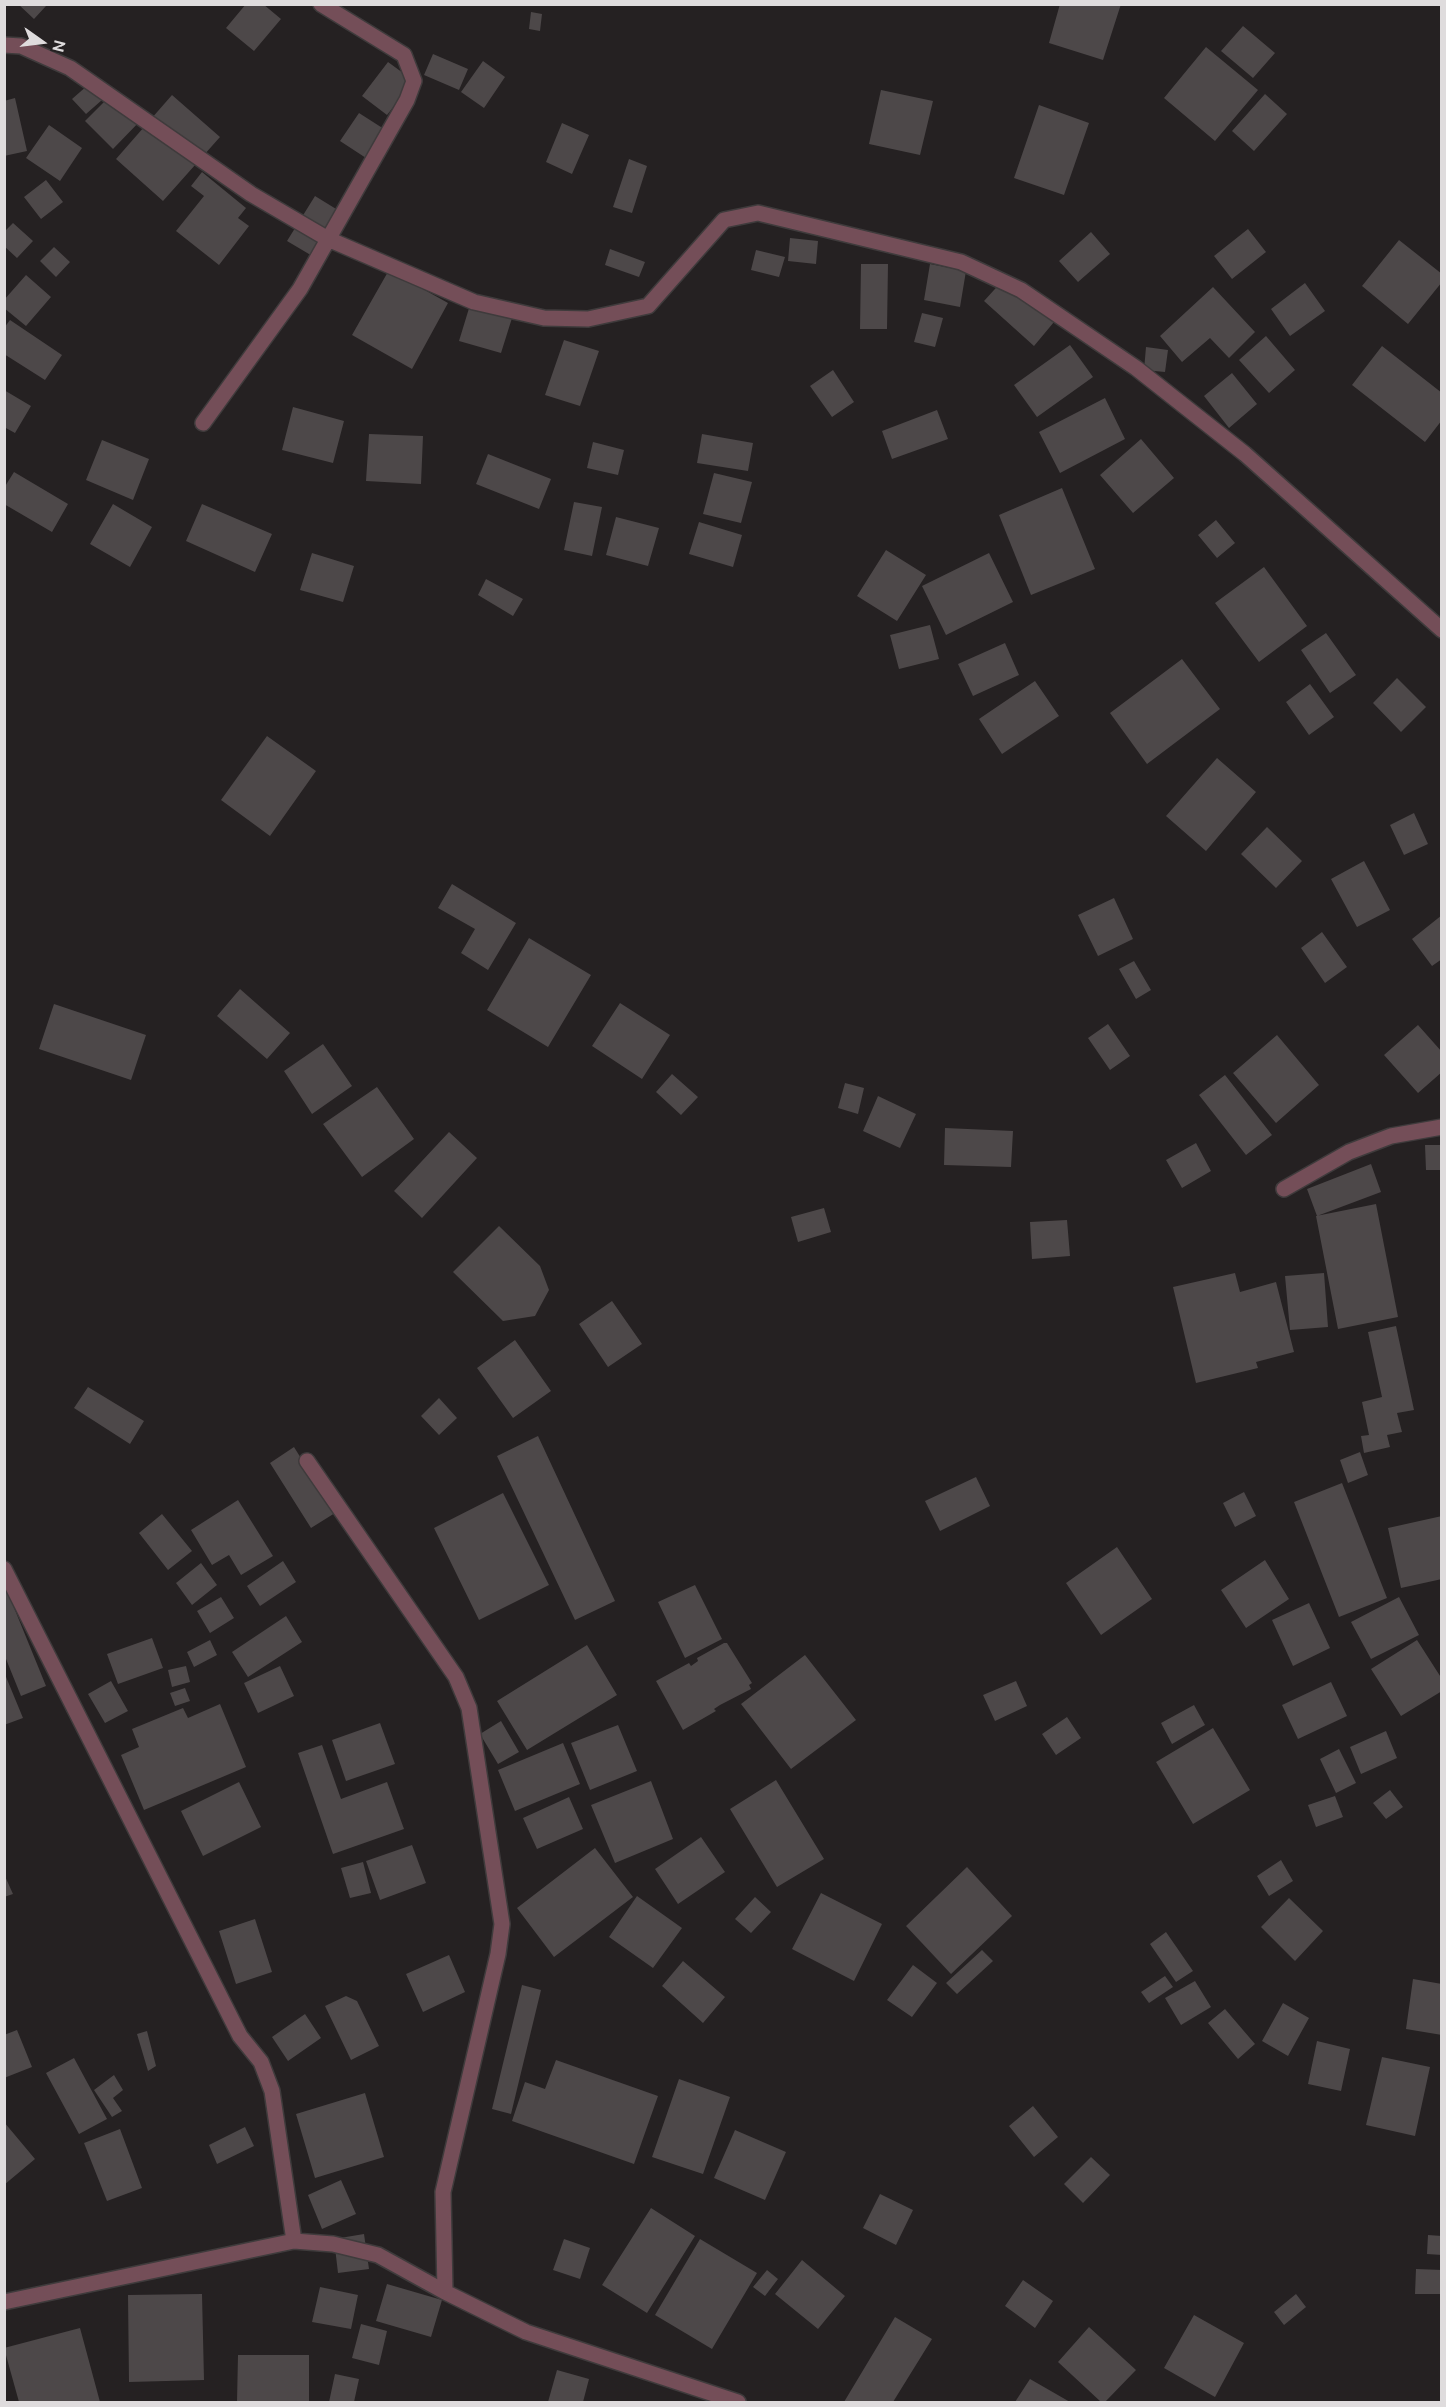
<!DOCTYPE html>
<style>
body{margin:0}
#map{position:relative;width:1446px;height:2407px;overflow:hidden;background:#252122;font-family:Ubuntu,sans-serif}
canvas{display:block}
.frame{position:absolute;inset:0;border:6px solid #dfdcdd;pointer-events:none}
.north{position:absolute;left:12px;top:12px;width:60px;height:60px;-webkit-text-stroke:4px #252122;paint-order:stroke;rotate:104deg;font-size:16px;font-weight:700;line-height:24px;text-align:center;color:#dfdcdd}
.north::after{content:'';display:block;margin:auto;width:21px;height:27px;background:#dfdcdd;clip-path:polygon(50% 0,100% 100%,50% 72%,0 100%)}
</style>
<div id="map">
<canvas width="1446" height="2407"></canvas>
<div class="frame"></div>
<div class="north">N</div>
</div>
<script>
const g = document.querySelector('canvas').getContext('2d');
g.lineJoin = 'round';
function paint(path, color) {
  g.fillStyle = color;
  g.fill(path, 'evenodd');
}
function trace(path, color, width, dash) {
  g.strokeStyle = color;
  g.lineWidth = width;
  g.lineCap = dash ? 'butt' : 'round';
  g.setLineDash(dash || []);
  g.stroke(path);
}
const building = new Path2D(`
 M18,4H45L46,6L34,19Z
 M246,4H263L281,19L254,51L226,28Z
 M1060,4H1121L1103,60L1049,43Z
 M531,12L542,14L540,31L529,29Z
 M1243,26L1275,53L1253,78L1221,51Z
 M1206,47L1258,90L1215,141L1164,98Z
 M433,54L468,69L459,90L424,75Z
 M483,61L505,77L484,108L461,92Z
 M388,62L414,81L387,115L362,96Z
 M88,85L102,100L86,114L72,99Z
 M116,90L143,118L113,149L85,121Z
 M881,90L933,101L920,155L869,144Z
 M1265,94L1287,114L1254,151L1232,131Z
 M172,95L220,137L163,201L116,159Z
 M15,98L27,151L4,156V101Z
 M1039,105L1089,123L1064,195L1014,178Z
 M359,113L384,129L366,158L340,141Z
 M562,123L589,135L572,174L546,162Z
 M49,125L82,148L60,181L26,158Z
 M629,159L647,166L632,213L613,207Z
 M202,172L246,208L238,218L249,226L219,265L176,231L204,196L191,186Z
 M46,180L63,202L41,219L24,197Z
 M315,196L341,212L314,257L287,241Z
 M13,223L33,241L17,258L4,246V232Z
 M1248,229L1266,252L1232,279L1214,256Z
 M1091,232L1110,254L1078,282L1059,261Z
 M790,238L818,241L816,264L788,261Z
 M1399,240L1442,274V282L1408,324L1362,286Z
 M54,247L70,262L56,277L40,261Z
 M610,249L645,262L639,277L605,265Z
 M756,250L785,257L779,277L751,270Z
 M861,264H888L887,329H860Z
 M930,264L966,271L960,307L924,300Z
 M389,270L448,303L412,369L352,335Z
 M26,275L51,297L26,326L4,308V300Z
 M1004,279L1054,322L1034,346L984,301Z
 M1305,283L1325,311L1290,336L1271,309Z
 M1213,287L1255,332L1229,358L1210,338L1182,362L1160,336Z
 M470,305L512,318L501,353L459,341Z
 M922,313L943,318L935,347L914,342Z
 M10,320L62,355L45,380L4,354V328Z
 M1266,336L1295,370L1269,393L1239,360Z
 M564,340L599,351L580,406L545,395Z
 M1070,345L1093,377L1037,417L1014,385Z
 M1382,346L1442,393V420L1425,442L1352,385Z
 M1146,347L1168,350L1165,372L1144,370Z
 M833,370L854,402L832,417L810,386Z
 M1232,373L1257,404L1229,428L1204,396Z
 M4,390L31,406L15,433L4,427Z
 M1105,398L1125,439L1060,473L1039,432Z
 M293,407L344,421L333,463L282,450Z
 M937,410L948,439L892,459L882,431Z
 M369,434L423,436L421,484L366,481Z
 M702,434L753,443L748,471L697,463Z
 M1141,439L1174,478L1133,513L1100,475Z
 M102,440L149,459L133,500L86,480Z
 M593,442L624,450L618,475L587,468Z
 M488,454L551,479L539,509L476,484Z
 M14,472L68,504L52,532L4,504V488Z
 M714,473L752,482L741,523L703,514Z
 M1062,488L1095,569L1031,595L999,515Z
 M574,502L602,507L592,556L564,550Z
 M113,504L152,527L130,567L90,544Z
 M202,504L272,534L255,572L186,541Z
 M616,517L659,528L648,566L606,555Z
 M1216,520L1235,543L1217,558L1198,535Z
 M699,522L742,535L733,567L689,554Z
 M886,550L926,575L897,621L857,596Z
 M312,553L354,566L343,602L300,590Z
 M989,553L1013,602L946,635L922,586Z
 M1264,567L1307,626L1259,662L1215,603Z
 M486,579L523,599L513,616L478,595Z
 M930,625L939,659L899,669L890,635Z
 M1326,633L1356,675L1330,693L1301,650Z
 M1005,643L1019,675L973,696L958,664Z
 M1182,659L1220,709L1147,764L1110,713Z
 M1397,678L1426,707L1401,732L1373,703Z
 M1035,681L1059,716L1002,754L979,719Z
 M1310,684L1334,717L1309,735L1286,702Z
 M267,736L316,771L270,836L221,800Z
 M1217,758L1256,792L1206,851L1166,816Z
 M1414,813L1428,844L1404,855L1390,825Z
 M1267,827L1302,861L1276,888L1241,854Z
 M1364,861L1390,910L1357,927L1331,879Z
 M452,884L516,923L488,970L461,953L475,929L438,908Z
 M1114,898L1133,939L1098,956L1078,915Z
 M1442,915V959L1432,966L1412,939Z
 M1322,932L1347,967L1325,983L1301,948Z
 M529,938L591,975L548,1047L487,1010Z
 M1134,961L1151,990L1136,999L1119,969Z
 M240,989L290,1033L267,1059L217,1016Z
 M620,1003L670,1035L642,1079L592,1046Z
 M54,1004L146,1035L131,1080L39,1049Z
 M1108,1024L1130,1056L1110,1070L1088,1038Z
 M1418,1025L1442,1052V1072L1418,1093L1384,1055Z
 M1277,1035L1319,1085L1276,1123L1233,1073Z
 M323,1044L352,1086L312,1114L284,1071Z
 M672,1074L698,1097L681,1115L656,1092Z
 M1225,1075L1272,1135L1246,1155L1199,1095Z
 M845,1083L864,1088L858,1114L838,1108Z
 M377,1087L414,1139L362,1177L323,1124Z
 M878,1096L916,1114L900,1148L863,1131Z
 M945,1128L1013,1131L1011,1167L944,1165Z
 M449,1132L477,1158L422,1218L394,1191Z
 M1196,1143L1211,1171L1182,1188L1166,1160Z
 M1425,1145H1442V1170H1426Z
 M1371,1164L1381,1192L1317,1216L1307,1189Z
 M1376,1204L1398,1317L1338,1329L1316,1216Z
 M824,1208L831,1232L798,1242L791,1217Z
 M1067,1220L1070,1256L1032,1259L1030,1222Z
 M499,1226L540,1266L549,1290L535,1316L503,1321L453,1272Z
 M1235,1273L1240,1292L1276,1282L1294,1352L1256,1362L1258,1368L1196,1383L1173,1287Z
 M1324,1273L1328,1327L1290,1330L1285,1276Z
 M612,1301L642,1344L608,1367L579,1324Z
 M1396,1326L1414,1410L1397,1413L1402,1432L1387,1435L1390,1447L1364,1453L1361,1436L1369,1435L1362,1402L1382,1397L1368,1332Z
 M515,1340L551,1391L513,1418L477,1368Z
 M88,1387L144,1421L130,1444L74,1408Z
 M439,1398L457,1418L439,1435L421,1416Z
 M538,1436L615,1601L575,1620L497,1456Z
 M294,1447L335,1513L311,1528L270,1463Z
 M1360,1452L1368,1475L1348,1483L1340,1460Z
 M976,1477L990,1506L940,1531L925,1501Z
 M1342,1483L1387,1598L1339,1617L1294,1502Z
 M1244,1492L1256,1516L1235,1527L1223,1503Z
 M503,1493L549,1585L479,1620L434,1528Z
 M238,1500L273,1556L241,1575L229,1555L212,1565L191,1530Z
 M162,1514L192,1551L168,1570L139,1533Z
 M1442,1516V1579L1401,1588L1388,1528Z
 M1117,1547L1152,1599L1101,1635L1066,1583Z
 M1265,1560L1289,1599L1246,1628L1221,1590Z
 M283,1561L296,1582L260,1606L247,1586Z
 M201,1563L217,1585L192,1605L176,1583Z
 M4,1583L46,1686L21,1696L4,1654Z
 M695,1585L722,1639L685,1658L658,1602Z
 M221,1597L234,1618L210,1633L197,1611Z
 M1399,1597L1419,1635L1371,1659L1351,1622Z
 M1309,1603L1330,1648L1293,1666L1272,1620Z
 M286,1616L302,1642L248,1677L232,1652Z
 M152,1638L163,1668L118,1684L107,1654Z
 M210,1640L217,1655L194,1667L187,1652Z
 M1417,1640L1442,1679V1691L1401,1716L1371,1669Z
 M724,1643H727L752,1683L749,1685L751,1689L720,1705L714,1709L716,1711L683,1730L656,1681L689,1663L691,1666L698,1661L697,1658Z
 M587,1645L617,1695L527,1750L497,1701Z
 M805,1655L856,1720L791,1769L741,1704Z
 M186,1666L190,1682L172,1687L168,1670Z
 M280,1666L294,1696L258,1713L244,1683Z
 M4,1672L23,1718L4,1725Z
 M111,1681L128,1711L105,1723L88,1694Z
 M1016,1681L1027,1706L995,1721L983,1695Z
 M1331,1682L1347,1716L1298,1739L1282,1705Z
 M185,1688L190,1701L175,1706L170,1693Z
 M220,1704L246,1767L144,1810L121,1755L139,1747L132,1729L183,1708L188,1718Z
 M1194,1705L1205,1725L1172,1744L1161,1723Z
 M1067,1717L1081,1738L1056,1755L1042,1734Z
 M501,1721L519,1752L498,1764L480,1734Z
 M380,1723L395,1764L346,1781L332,1740Z
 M618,1725L637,1771L590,1790L571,1743Z
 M1213,1728L1250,1790L1193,1824L1156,1762Z
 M1386,1731L1397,1758L1361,1774L1350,1747Z
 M563,1743L580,1784L515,1811L498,1770Z
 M322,1745L341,1799L387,1782L404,1829L333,1854L298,1753Z
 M1339,1749L1356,1783L1336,1793L1320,1759Z
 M776,1780L824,1859L777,1887L730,1809Z
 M651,1781L673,1839L615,1863L591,1805Z
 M239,1782L261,1827L203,1856L181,1811Z
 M1390,1790L1403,1807L1386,1819L1373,1803Z
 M1335,1796L1343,1817L1316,1827L1308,1805Z
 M569,1797L583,1829L537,1849L523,1818Z
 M701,1837L725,1872L678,1904L655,1869Z
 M412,1845L426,1883L380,1900L366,1861Z
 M595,1848L633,1897L554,1957L517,1908Z
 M1281,1860L1293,1881L1269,1896L1257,1876Z
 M363,1862L371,1893L350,1898L341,1868Z
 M967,1867L1012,1916L951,1974L906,1926Z
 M4,1874L13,1894L4,1897Z
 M821,1893L882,1924L854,1981L792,1949Z
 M637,1896L682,1928L653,1968L609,1937Z
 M755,1897L771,1912L751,1933L735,1919Z
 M1289,1898L1323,1931L1295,1961L1261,1927Z
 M255,1919L272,1972L236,1984L219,1931Z
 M1166,1932L1193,1971L1176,1982L1150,1944Z
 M982,1950L993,1961L957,1994L946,1983Z
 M449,1955L465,1992L423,2012L406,1974Z
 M683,1961L725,1997L703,2023L662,1986Z
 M913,1965L937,1983L912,2017L887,2000Z
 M1165,1976L1173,1987L1149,2003L1141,1992Z
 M1413,1979L1442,1984V2035L1406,2029Z
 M1195,1981L1211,2007L1181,2025L1165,1998Z
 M522,1985L541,1990L511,2114L492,2109Z
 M346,1996L357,2001L379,2046L351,2060L325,2006Z
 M1283,2003L1309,2018L1288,2056L1262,2041Z
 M1225,2009L1255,2044L1238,2059L1208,2023Z
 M305,2014L321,2038L288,2061L272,2037Z
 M17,2030L32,2067L4,2078V2035Z
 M147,2031L156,2066L148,2071L137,2034Z
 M1317,2041L1350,2049L1341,2091L1308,2084Z
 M1382,2057L1430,2067L1415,2136L1366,2125Z
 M74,2058L107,2119L79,2134L46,2073Z
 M556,2060L658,2096L634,2164L512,2121L525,2082L545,2089Z
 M114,2075L123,2090L113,2098L122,2111L112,2117L94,2090Z
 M679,2079L730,2097L703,2174L652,2157Z
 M365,2093L384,2157L315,2178L296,2114Z
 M1033,2106L1058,2137L1034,2157L1009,2126Z
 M4,2122L35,2159L4,2185Z
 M245,2127L254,2146L217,2164L209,2145Z
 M120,2129L142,2188L107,2201L84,2143Z
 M735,2130L786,2152L765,2200L714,2178Z
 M1091,2157L1110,2175L1083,2203L1064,2184Z
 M341,2180L356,2214L322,2229L308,2195Z
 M880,2194L913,2210L896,2245L863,2228Z
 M651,2208L695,2236L647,2313L602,2285Z
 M364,2234L369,2269L338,2273L334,2239Z
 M1428,2235L1442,2236V2255L1427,2254Z
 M564,2239L590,2248L580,2279L553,2270Z
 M700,2239L757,2273L712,2349L655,2315Z
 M802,2260L845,2296L818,2329L775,2294Z
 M1416,2269L1442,2270V2294H1415Z
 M767,2270L778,2279L765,2296L753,2287Z
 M1023,2280L1053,2301L1035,2328L1005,2306Z
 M387,2284L442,2300L431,2337L376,2321Z
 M320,2287L358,2295L351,2329L312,2322Z
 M202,2294L204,2380L129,2382L128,2295Z
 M1296,2294L1306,2307L1284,2325L1274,2312Z
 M1194,2315L1244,2343L1215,2397L1164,2368Z
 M895,2317L932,2339L893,2402H844Z
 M361,2324L387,2331L379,2365L352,2358Z
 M1089,2327L1136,2370L1105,2402H1101L1058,2362Z
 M80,2328L100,2402H19L4,2348Z
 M238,2355H309V2402H237Z
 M557,2370L589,2379L583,2402H548Z
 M335,2374L359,2379L354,2402H329Z
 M1030,2379L1070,2402H1015Z`);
const minor = new Path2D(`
 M4,45L21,46L70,68L251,194L328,239L474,302L544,318L588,319L648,306L724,220L758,213L961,262L1021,290L1136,368L1245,454L1442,630
 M203,423L300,289L407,100L414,81L404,55L321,4
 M1284,1189L1349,1152L1391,1136L1442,1127
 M307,1461L456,1677L469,1708L502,1924L498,1954L443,2192L445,2292
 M4,1569L240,2036L261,2062L272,2091L294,2241
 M4,2302L294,2241L333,2244L378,2255L445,2292L526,2332L738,2402`);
paint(building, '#4d4849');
trace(minor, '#3f3b3c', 18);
trace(minor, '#744e58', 15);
</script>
